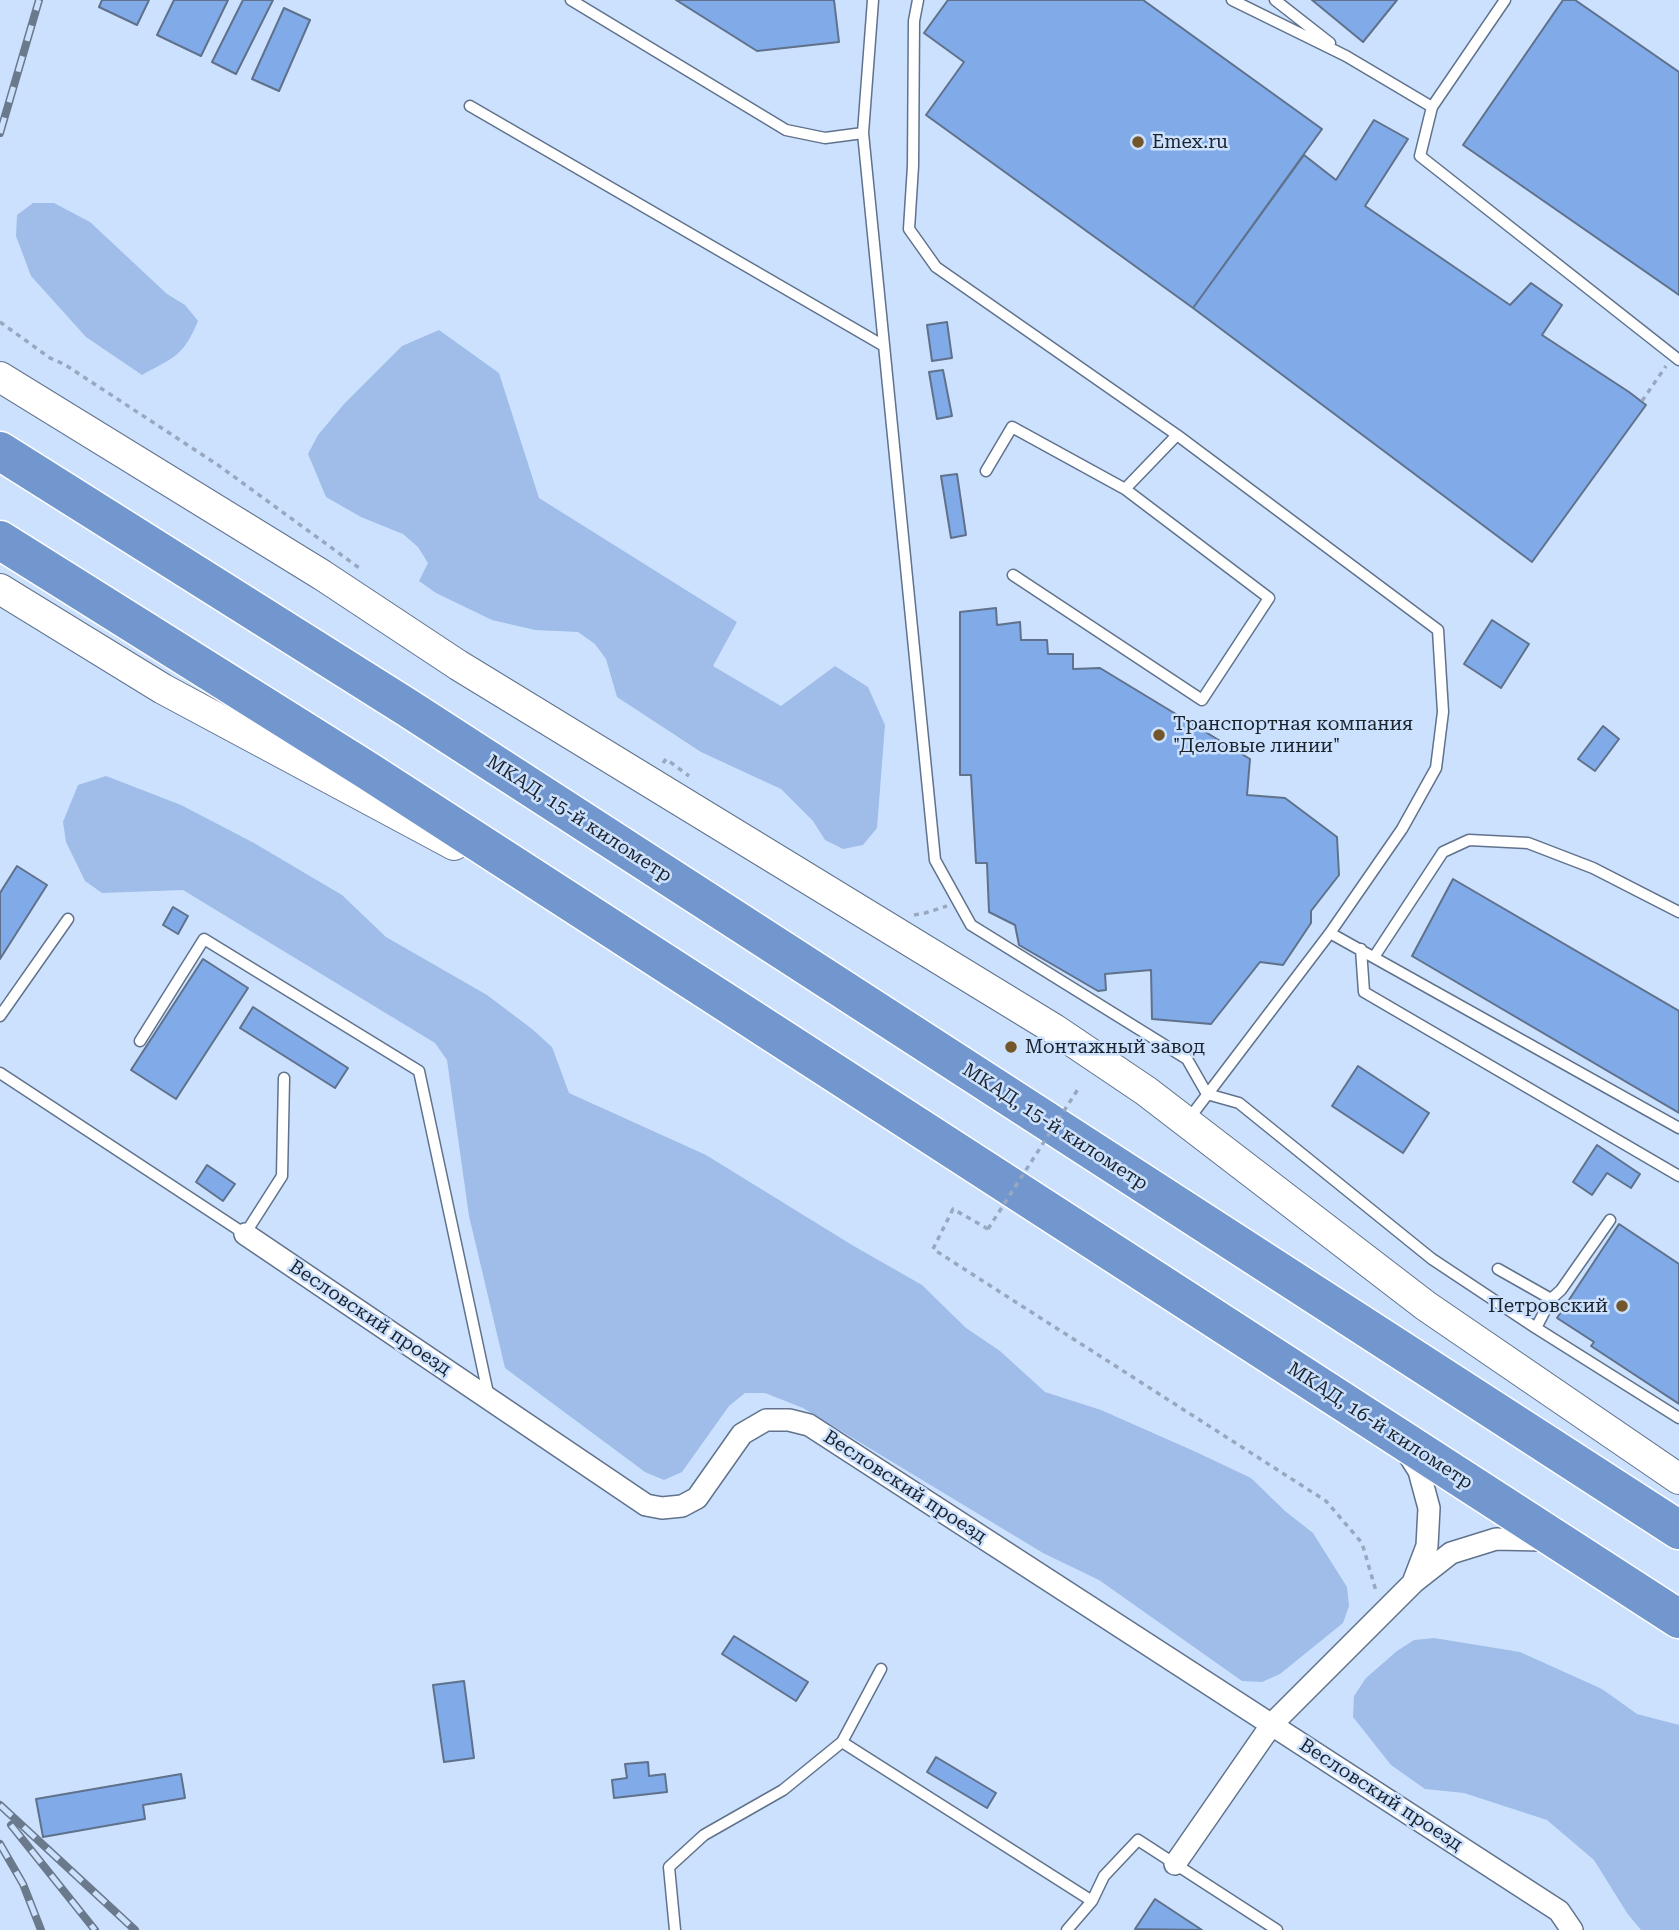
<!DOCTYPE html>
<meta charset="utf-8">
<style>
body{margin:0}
canvas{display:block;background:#cce1fe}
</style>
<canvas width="1679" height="1930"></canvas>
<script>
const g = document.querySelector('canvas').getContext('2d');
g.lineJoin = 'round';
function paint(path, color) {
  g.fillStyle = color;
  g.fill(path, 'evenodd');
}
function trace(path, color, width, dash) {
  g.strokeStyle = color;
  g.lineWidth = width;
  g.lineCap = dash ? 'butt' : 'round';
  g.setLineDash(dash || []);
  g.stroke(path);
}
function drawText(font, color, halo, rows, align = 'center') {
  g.font = font + ' "Roboto Serif",serif';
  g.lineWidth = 5;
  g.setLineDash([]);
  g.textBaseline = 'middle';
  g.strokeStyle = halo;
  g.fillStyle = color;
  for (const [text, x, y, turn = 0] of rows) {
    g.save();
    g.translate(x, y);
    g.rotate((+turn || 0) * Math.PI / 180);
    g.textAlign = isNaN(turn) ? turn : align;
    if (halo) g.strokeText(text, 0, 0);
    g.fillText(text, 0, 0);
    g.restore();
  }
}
const green = new Path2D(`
 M33,203H54L90,222L167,294L185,305L198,321C183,357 174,357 142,375L86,337L31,276L16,236L17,215Z
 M439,330L499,373L539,498L737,622L713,666L781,706L835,666L868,687L885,725L877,828L863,845L843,849L825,840L813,821L781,789L701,752L617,697L606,659L595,644L578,632L535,630L492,620L436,593L419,581L428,563L418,547L403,534L361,517L326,497L308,454L318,435L344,404L402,346Z
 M106,776L181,805L254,843L342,895L386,937L487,995L532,1029L552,1047L569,1093L706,1155L852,1245L922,1285L966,1328L1000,1351L1045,1392L1101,1410L1196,1452L1251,1478L1285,1511L1313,1533L1347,1587L1349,1606L1343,1623L1280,1674L1262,1682L1242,1681L1099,1580L1043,1553L803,1408L765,1393H745L729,1406L682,1472L664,1480L645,1472L505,1368L469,1216L447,1060L435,1043L183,890L102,893L85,881L66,842L63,822L78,785Z
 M1434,1638L1520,1652L1602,1689L1637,1714L1679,1725V1930H1641L1627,1913L1594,1860L1547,1820L1464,1793L1425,1789L1391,1765L1353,1717L1354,1696L1366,1678L1397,1651L1414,1640Z`);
const building = new Path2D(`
 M102,0H149L137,25L99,7Z
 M174,0H228L201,56L157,35Z
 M243,0H273L236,74L212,62Z
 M676,0H834L839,42L757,51Z
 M948,0H1143L1322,129L1193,308L926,115L964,62L924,33Z
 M1312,0H1397L1363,42Z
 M1563,0H1575L1679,72V295L1463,145Z
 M284,8L310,20L279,91L252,79Z
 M1374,120L1408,139L1365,206L1510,305L1531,283L1562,305L1542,335L1629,392L1646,405L1532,562L1193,308L1304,155L1336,180Z
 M947,322L952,358L932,361L927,325Z
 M943,370L952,416L937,419L929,372Z
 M957,474L966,535L951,538L941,476Z
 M996,608L997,625L1020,622L1021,640H1047L1048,654H1073V669L1100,668L1250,759L1247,795L1285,798L1337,837L1339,875L1311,911V923L1283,965L1260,962L1211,1024L1152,1019L1151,970L1105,974L1106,990L1098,991L1019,945L1015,925L989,912L987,863H976L971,775H960V612Z
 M1492,620L1529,644L1501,688L1464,664Z
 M1603,726L1619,739L1595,771L1578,759Z
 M17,866L47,885L0,959V893Z
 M1453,879L1679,1011V1113L1412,956Z
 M173,907L188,916L178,934L163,925Z
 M203,959L248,988L176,1099L131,1070Z
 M253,1007L348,1068L335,1088L240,1028Z
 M1358,1066L1429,1113L1403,1153L1332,1106Z
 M1597,1145L1640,1174L1631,1188L1607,1173L1592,1195L1573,1182Z
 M207,1165L235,1184L223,1201L196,1182Z
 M1619,1224L1679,1264V1404L1591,1346L1594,1342L1557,1318Z
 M734,1636L808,1682L796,1701L722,1654Z
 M464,1681L474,1758L444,1762L433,1685Z
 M936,1757L996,1793L987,1808L927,1772Z
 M648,1762L649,1776L665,1774L667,1792L614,1798L612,1780L627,1778L625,1764Z
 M181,1774L185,1798L143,1805L145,1819L43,1837L36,1799Z
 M1155,1899L1202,1930L1135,1929Z`);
const path = new Path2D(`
 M0,322L50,358L64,364L218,465L362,570
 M1642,401L1666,366
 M663,763L666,759L689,776
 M914,915L925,913L947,906
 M988,1229L953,1209L933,1249L1326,1501L1362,1543L1376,1591`);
const lane = new Path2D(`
 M571,0L786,130L825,138L863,133
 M873,0L863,133L935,860L971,925L1187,1059L1207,1094L1239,1103L1432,1259L1536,1328L1679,1418
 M918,0L914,21L913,166L909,229L936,267L1177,435L1438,630L1443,712L1436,768L1402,829L1330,933L1188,1120
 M1232,0L1346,56L1432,107
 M1275,0L1330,43
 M1505,0L1432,107L1420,156L1679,360
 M470,106L884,346
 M986,471L1012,427L1125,489
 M1013,575L1202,700L1269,598L1125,489L1177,435
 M1330,933L1679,1128
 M1361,949L1364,992L1679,1176
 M1374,957L1443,852L1469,840L1528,843L1593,868L1679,912
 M0,1016L68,919
 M140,1041L204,939L419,1071L489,1398
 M0,1073L245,1234L282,1176L284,1078
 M1498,1269L1551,1299L1536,1328
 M1551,1299L1561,1290L1610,1220
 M842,1742L1092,1901
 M675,1930L669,1867L704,1835L783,1790L842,1742L881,1669
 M1067,1930L1092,1901L1104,1876L1138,1840L1277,1930`);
const street = new Path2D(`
 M245,1234L646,1505L662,1508L682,1506L697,1498L742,1434L766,1420H789L809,1425L1559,1911L1572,1930
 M1407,1452L1419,1471L1429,1508L1427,1546L1414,1580
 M1175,1864L1272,1724L1414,1582L1451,1553L1496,1539L1543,1540L1549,1543`);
const secondary = new Path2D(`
 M0,377L322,575L458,665L1054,1029L1146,1091L1426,1306L1679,1479
 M0,589L163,689L454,845`);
const highway = new Path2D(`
 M0,451L408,708L1679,1530
 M0,540L368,771L1679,1619`);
const rail = new Path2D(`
 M0,133L39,0
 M0,1805L135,1930
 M11,1825L95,1930
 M0,1844L23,1884L41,1930`);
const pathBridge = new Path2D(`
 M988,1229L1080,1086`);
const markers = [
 [1138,142,7,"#73572a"],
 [1159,735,7,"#73572a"],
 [1011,1047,7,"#73572a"],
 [1622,1306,7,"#73572a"]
];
const poiNames = [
 ["Emex.ru",1152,142],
 ["Транспортная компания",1173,724],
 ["\"Деловые линии\"",1173,746],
 ["Монтажный завод",1025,1047],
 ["Петровский",1608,1306,"right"]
];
const streetNames = [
 ["МКАД, 15-й километр",579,819,33],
 ["МКАД, 15-й километр",1055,1127,33],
 ["Весловский проезд",370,1318,34],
 ["МКАД, 16-й километр",1380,1426,33],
 ["Весловский проезд",905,1487,33],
 ["Весловский проезд",1381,1795,33]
];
paint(green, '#9fbde8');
paint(building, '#80aae8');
trace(building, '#5f718b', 2);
trace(lane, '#60728c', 13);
trace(street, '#60728c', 24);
trace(secondary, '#60728c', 32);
trace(highway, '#fff', 41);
trace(path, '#97a8bf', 3.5, [5, 5]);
trace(lane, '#fff', 10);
trace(street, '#fff', 21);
trace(secondary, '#fff', 30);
trace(highway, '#7197ce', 38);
trace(rail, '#6b798c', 8);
trace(rail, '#cce1fe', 5, [16]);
trace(pathBridge, '#97a8bf', 3.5, [5, 5]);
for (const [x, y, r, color] of markers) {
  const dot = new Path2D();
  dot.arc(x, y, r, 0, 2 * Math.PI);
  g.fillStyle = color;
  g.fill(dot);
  trace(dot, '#cce1fe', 2.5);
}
drawText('19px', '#1b232d', '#cce1fe', poiNames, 'left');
drawText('19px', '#1b232d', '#cce1fe', streetNames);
</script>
